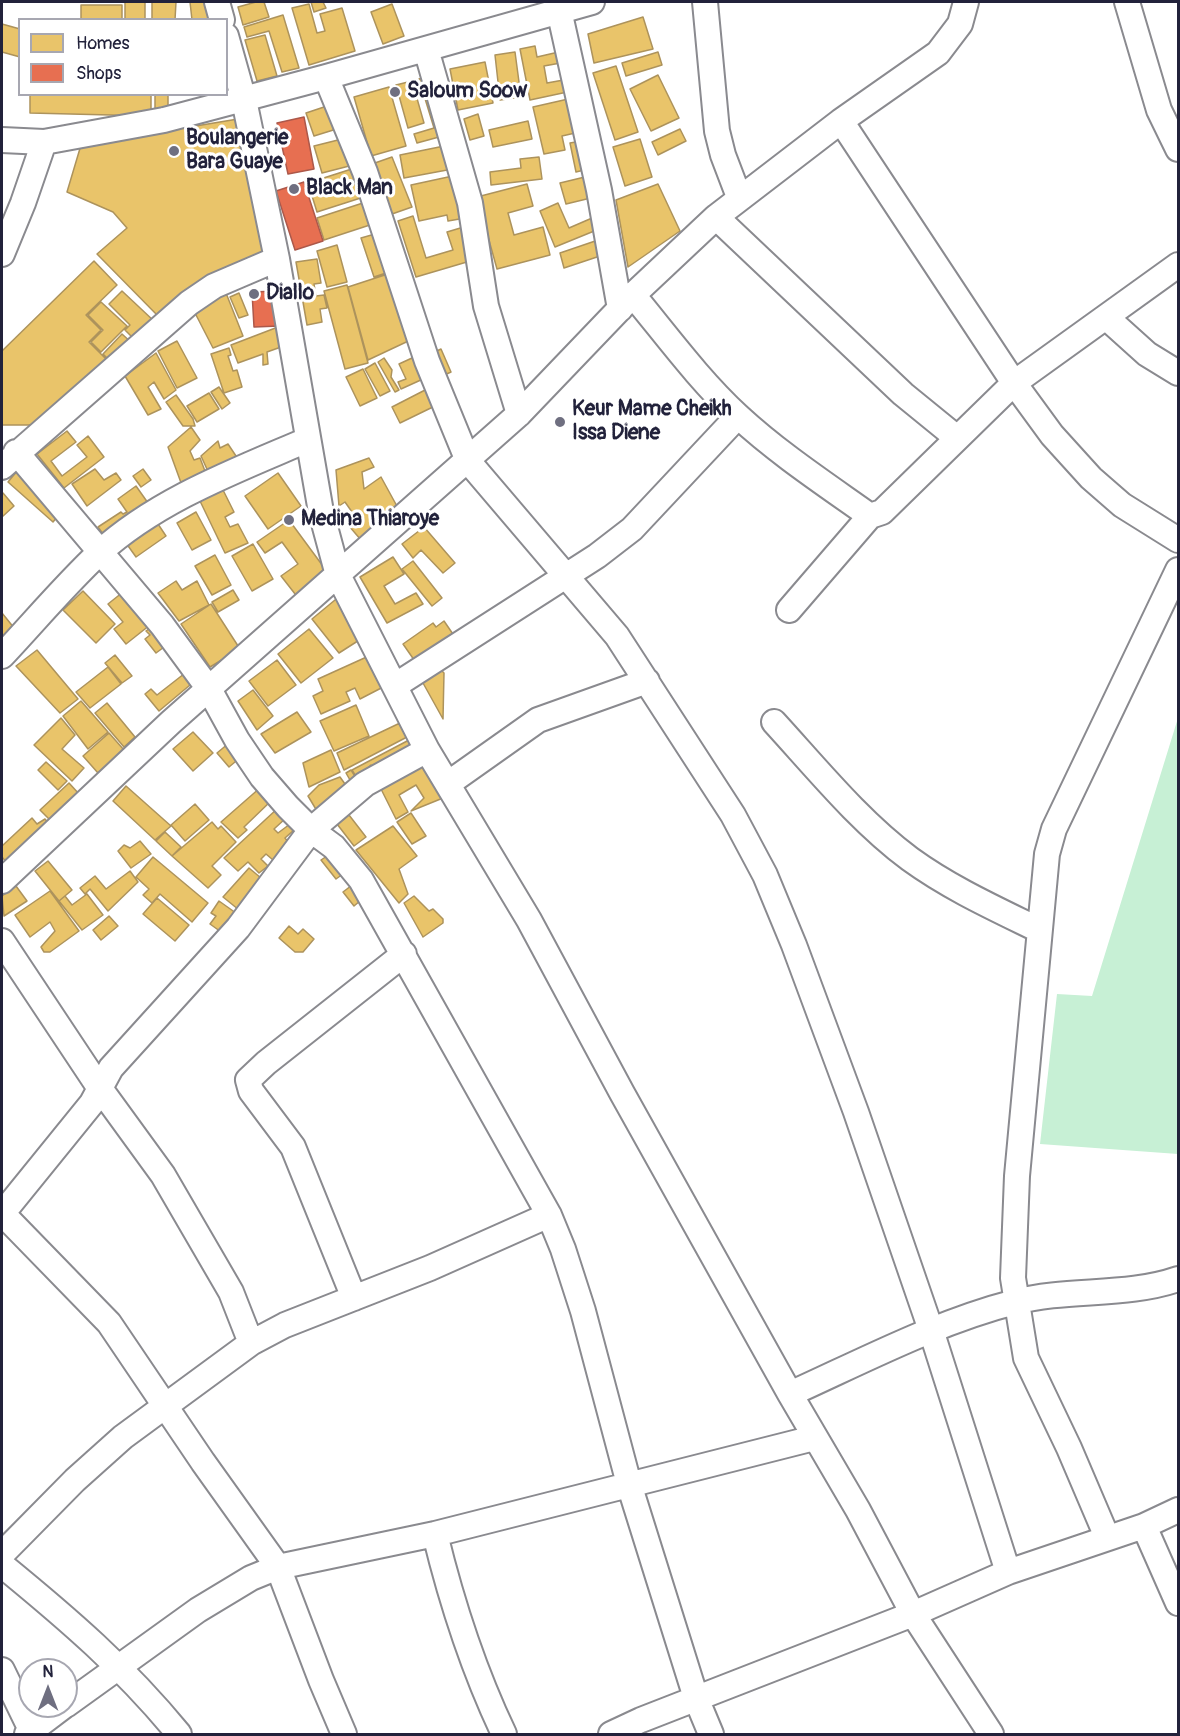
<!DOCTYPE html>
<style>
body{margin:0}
#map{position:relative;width:1180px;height:1736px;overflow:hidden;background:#fff;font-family:Pangolin,sans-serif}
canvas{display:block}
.frame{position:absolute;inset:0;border:3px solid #22223b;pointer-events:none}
.legend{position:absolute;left:18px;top:18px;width:210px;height:78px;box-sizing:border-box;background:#fff;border:2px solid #a7a7b1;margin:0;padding:8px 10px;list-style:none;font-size:18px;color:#22223b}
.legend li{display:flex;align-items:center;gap:12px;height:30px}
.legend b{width:30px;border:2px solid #a7a7b1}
.north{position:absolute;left:18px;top:1658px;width:60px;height:60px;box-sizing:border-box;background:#fff;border:2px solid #a7a7b1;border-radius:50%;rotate:0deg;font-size:16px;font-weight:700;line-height:24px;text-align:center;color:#22223b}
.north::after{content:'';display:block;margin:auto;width:21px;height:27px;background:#6f6f80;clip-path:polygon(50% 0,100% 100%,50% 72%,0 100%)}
</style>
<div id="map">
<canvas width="1180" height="1736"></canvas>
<div class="frame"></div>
<ul class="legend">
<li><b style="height:16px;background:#e9c46a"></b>Homes</li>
<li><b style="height:16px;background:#e76f51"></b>Shops</li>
</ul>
<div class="north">N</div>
</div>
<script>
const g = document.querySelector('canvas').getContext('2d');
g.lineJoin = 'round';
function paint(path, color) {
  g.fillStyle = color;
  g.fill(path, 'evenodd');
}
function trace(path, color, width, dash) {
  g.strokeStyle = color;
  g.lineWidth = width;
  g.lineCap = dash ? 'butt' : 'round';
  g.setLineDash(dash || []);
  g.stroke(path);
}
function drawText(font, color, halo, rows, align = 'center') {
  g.font = font + ' Pangolin,sans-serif';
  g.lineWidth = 6;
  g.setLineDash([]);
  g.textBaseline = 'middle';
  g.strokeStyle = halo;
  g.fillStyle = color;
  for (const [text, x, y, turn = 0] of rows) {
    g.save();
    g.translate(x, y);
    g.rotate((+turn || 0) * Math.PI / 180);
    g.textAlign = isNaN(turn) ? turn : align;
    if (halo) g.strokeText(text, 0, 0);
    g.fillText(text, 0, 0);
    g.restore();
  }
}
const green = new Path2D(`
 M1178,718V1154L1040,1144L1057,994L1092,996Z`);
const homes = new Path2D(`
 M125,2H145V20H125Z
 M152,2H176L175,20H152Z
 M190,2H212L214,19L192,20Z
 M256,2H264L269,17L243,25L238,7Z
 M311,2H323L326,8L314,12Z
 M309,4L317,33L325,31L320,14L342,8L355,51L309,65L292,8Z
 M392,4L404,36L383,44L371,12Z
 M81,5H122V20H81Z
 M283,15L299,68L282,72L269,31L247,37L244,27Z
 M643,17L653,49L594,63L588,34Z
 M2,24L20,29V57L2,52Z
 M265,35L277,76L257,81L245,40Z
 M535,46L537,57L563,51L566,62L544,66L547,83L569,79L572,91L530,100L520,49Z
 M515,52L521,97L500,100L495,55Z
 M658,52L662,65L626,76L622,63Z
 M485,62L493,103L458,110L450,69Z
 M616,66L638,132L615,140L593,73Z
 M433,75L450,134L417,143L414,134L434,128L419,79Z
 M658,75L679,118L651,131L630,89Z
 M412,81L424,123L408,128L396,85Z
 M389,87L406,146L371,156L354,97Z
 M30,94H151V116L30,113Z
 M155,94H168V110H155Z
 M577,97L584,131L562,136L565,150L544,154L533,107Z
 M336,103L343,127L314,136L306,113Z
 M478,114L484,136L470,140L464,119Z
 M244,118L274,257L158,316L97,254L127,228L113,212L67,192L81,145Z
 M528,121L532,139L493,147L489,130Z
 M680,129L686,141L658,155L652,142Z
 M350,137L357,164L322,173L314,146Z
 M640,139L652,177L625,186L613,147Z
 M587,140L592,168L576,172L570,143Z
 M454,144L458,168L404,178L400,155Z
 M392,157L412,207L392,214L372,164Z
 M539,157L542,179L491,185L490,172L521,168L520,159Z
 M361,166L370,195L317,212L308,183Z
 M462,174L471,217L448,221L447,215L419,221L411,185Z
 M593,175L599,196L566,204L560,183Z
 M527,184L533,206L508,213L514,235L543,227L550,255L497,269L477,197Z
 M658,184L680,231L628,267L616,200Z
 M372,200L379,222L324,240L317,218Z
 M558,203L569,228L599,215L604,227L555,247L540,211Z
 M413,216L426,258L453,250L447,232L467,226L477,259L416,277L398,221Z
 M382,232L395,270L374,277L361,238Z
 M604,238L609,253L564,268L560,253Z
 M337,245L347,282L327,287L317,251Z
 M317,259L321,283L314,284L316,296L324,295L327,308L320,309L322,322L307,325L296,262Z
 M94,261L117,285L86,315L101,330L89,342L112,365L45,425H2V351Z
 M397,271L419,336L368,360L348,287Z
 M347,285L368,363L345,369L324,291Z
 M122,291L155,322L136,341L125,330L130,325L109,304Z
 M226,293L243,336L213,348L195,313Z
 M239,293L248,315L239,318L230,297Z
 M101,302L127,326L101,352L91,342L103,330L88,315Z
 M278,327L281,347L267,352L268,364L263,365V354L238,363L231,345Z
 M122,334L133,344L113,364L103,354Z
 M177,341L197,378L177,388L158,351Z
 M229,348L231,355L228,356L233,371L237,370L242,387L224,393L211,354Z
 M441,349L451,372L438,378L428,355Z
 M156,353L176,390L164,399L154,382L148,387L161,409L148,415L125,376Z
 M384,358L392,370L391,377L399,390L395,392L378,362Z
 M412,358L423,379L401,389L398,382L406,379L399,364Z
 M375,363L390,391L380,396L365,369Z
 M363,369L377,398L360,406L346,377Z
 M219,387L230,403L222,409L211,392Z
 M429,388L437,405L400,423L392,407Z
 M209,393L219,409L197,422L187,406Z
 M176,395L193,419L195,426H183L166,402Z
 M191,427L200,440L190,451L194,460L200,458L208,479L184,491L168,447Z
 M67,431L76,442L51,461L62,476L87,457L77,445L88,436L104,457L64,488L37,454Z
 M218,441L220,448L228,444L242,465L211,478L201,456Z
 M369,458L374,467L362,472L364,489L381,477L398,508L361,540L343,519L352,512L345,502L339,506L336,470Z
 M23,464L63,510L53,522L8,482Z
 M95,469L104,480L116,473L121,480L87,506L72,484Z
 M143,469L151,480L141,487L133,476Z
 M278,473L301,506L268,529L245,496Z
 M136,486L153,510L109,542L98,527L121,512L123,514L127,512L118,499Z
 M223,490L234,512L225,517L230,527L238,524L248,543L225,553L200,501Z
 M3,493L14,506L2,517V494Z
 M196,512L211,540L192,550L177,523Z
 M289,520L331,577L299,599L281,576L298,564L282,542L265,553L257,542Z
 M158,524L166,536L136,557L126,543Z
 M424,527L455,563L443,573L421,550L413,558L402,544Z
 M253,544L273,579L252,591L232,556Z
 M215,555L231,585L212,595L195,566Z
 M393,557L404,574L384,586L395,604L416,593L423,604L387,623L360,577Z
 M413,561L442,598L432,606L402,569Z
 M176,581L182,590L197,581L209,605L179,621L158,593Z
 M128,588L155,621L126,644L114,629L123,622L108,604Z
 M233,590L239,600L218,612L212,602Z
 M83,591L115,624L96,643L63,610Z
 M341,595L364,637L339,653L312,619Z
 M211,604L240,649L210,667L181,624Z
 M2,613L19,634L2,649Z
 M444,621L457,640L419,667L403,644L433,623L436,627Z
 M157,623L171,642L156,653L145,639L150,635L146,631Z
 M309,629L333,658L301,683L278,654Z
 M37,650L78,699L60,713L16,666Z
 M115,655L132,676L122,683L105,663Z
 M371,655L389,684L360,699L355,688L346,692L350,701L321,714L313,696L323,691L318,679Z
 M277,660L296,685L268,706L249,681Z
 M108,667L121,684L90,708L76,692Z
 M440,669L444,673L443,719L423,683Z
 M189,670L196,680L159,711L145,694L151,689L157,695Z
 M253,690L273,716L257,730L238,701Z
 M81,701L108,732L88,749L63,716Z
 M107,703L135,737L124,747L95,713Z
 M356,705L369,736L334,751L320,721Z
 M297,712L311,732L275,753L261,734Z
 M61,718L75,735L62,749L84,768L72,781L34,745Z
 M400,723L407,737L344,770L337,753Z
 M193,732L213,753L193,771L173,749Z
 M109,733L124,750L98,773L83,756Z
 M409,740L414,751L376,775L371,765L357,778L352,770Z
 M229,743L241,757L229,767L217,753Z
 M331,750L340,772L309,787L303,763Z
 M421,757L443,798L411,811L424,798L416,785L399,795L408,812L396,819L377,781Z
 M46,762L67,781L58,790L38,770Z
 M351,770L360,784L317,811L308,796L319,785L340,777L345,784L350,780L346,773Z
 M69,783L80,795L52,822L40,810Z
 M126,786L171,826L155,840L113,801Z
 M261,787L272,800L244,827L247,830L238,838L221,822Z
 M195,804L209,820L185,841L171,825Z
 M278,808L286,818L274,829L278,833L290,824L295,829L285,838L289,843L273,860L266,854L261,859L268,866L259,873L248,862L238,871L224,858Z
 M411,813L426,836L412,844L397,822Z
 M349,815L366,837L354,846L337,824Z
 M32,818L37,824L45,819L51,826L7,863L2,857V846Z
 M212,822L218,829L221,826L236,842L212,866L221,875L208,888L172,856Z
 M393,826L417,856L399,869L408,894L399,903L356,850Z
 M165,832L181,847L172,856L156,841Z
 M140,841L151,854L131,868L118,851L124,845L130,848Z
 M336,850L350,869L336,879L321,860Z
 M153,857L208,903L192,922L160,894L152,903L143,895L149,889L136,877Z
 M48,861L72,890L59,901L35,871Z
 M249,868L267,883L244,914L223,897Z
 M130,871L138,882L108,911L90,889L85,894L80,888L95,876L106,889Z
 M356,882L366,896L354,906L343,892Z
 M16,886L27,901L4,916L2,896Z
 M50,891L79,931L50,952H44L41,947L55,931L50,922L30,937L15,915Z
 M87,894L103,915L82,930L59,901L65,896L72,905Z
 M414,896L429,911L433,909L443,919V923L423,937L404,903Z
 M157,898L189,925L175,941L143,914Z
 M219,901L243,918L228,937L210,924L216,916L211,913Z
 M109,916L118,926L101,940L93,930Z
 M289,926L298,934L303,929L314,939L303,952H295L279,938Z`);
const shops = new Path2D(`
 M304,117L314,169L288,174L277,123Z
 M304,182L323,241L295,250L276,191Z
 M278,291L279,326L254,327L252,292Z`);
const street = new Path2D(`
 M217,2L222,20
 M705,2L717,131L723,155L739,197
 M1127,2L1159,110L1178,149
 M559,10L599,190L620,309
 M226,36L244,100L277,259L321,512L338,575L427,750L529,920L622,1093L790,1394L858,1510L913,1614L991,1734
 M426,49L470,203L486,306L519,414
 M326,77L365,172L427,361L468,461L617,636L733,815L765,875L794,945L856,1112L931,1330L1008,1572
 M841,121L1014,383L1052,435L1091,478L1122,505L1178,540
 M2,140L44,142L164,120L326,77L592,2
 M716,217L903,394L957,438
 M2,254L23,203L44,142
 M633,295C667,336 699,380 738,416C778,453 825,484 870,516
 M1107,318L1147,354L1178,373
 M16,452L162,625L209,689L237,740L262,777L288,807L311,830L334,847L361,880L549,1215L563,1249L583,1311L629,1484L696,1698L711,1734
 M2,467L189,303L214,286L277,259
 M789,610L870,516L882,512L1014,383L1178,265
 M2,656C34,622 65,585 99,553C157,500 235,471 307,440
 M396,685L597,556L632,529L738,416
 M774,722C817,769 859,821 910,859C950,888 994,908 1039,930
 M449,783L538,720L647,681
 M2,881L171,722L519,414L633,295L716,217L841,121L938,53L960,24L966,2
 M2,941L99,1087L163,1175L231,1292L251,1343
 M2,1213L109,1323L203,1462L278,1567L321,1680L344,1734
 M2,1214L92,1103L111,1068L238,928L311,830L365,784L427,750
 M354,1298L293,1147L251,1091L248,1080L266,1063L404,954
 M790,1394C863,1361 937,1322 1015,1302C1068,1288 1126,1297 1178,1279
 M1144,1526L1178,1603
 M435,1534C452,1604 473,1669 504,1734
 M1107,1537L1069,1448L1026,1358L1013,1278L1017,1176L1047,854L1054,829L1178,570
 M2,1554L75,1480L123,1437L251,1343L285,1325L430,1268L549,1215
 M2,1565C68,1619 124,1667 179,1734
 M2,1670L33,1734
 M66,1705L198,1610L251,1578L278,1567L435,1534L814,1438
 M27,1734L64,1706
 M611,1734L641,1720L913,1614L1008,1572L1144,1526L1178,1510`);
const markers = [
 [395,92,6,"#6f6f80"],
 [174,151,6,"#6f6f80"],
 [294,189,6,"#6f6f80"],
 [254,294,6,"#6f6f80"],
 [560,422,6,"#6f6f80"],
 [289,520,6,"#6f6f80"]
];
const poiNames = [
 ["Saloum Soow",407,92],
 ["Boulangerie",186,139],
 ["Bara Guaye",186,163],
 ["Black Man",306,189],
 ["Diallo",266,294],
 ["Keur Mame Cheikh",572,410],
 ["Issa Diene",572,434],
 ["Medina Thiaroye",301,520]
];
paint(green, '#c7f0d5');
paint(homes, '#e9c46a');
trace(homes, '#ad935c', 1.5);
paint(shops, '#e76f51');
trace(shops, '#ac584a', 1.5);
trace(street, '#8a8a8f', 28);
trace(street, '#fff', 24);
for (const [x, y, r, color] of markers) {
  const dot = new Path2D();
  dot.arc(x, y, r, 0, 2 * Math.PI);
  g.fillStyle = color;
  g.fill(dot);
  trace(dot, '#fff', 2);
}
drawText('bold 21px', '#22223b', '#fff', poiNames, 'left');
</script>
